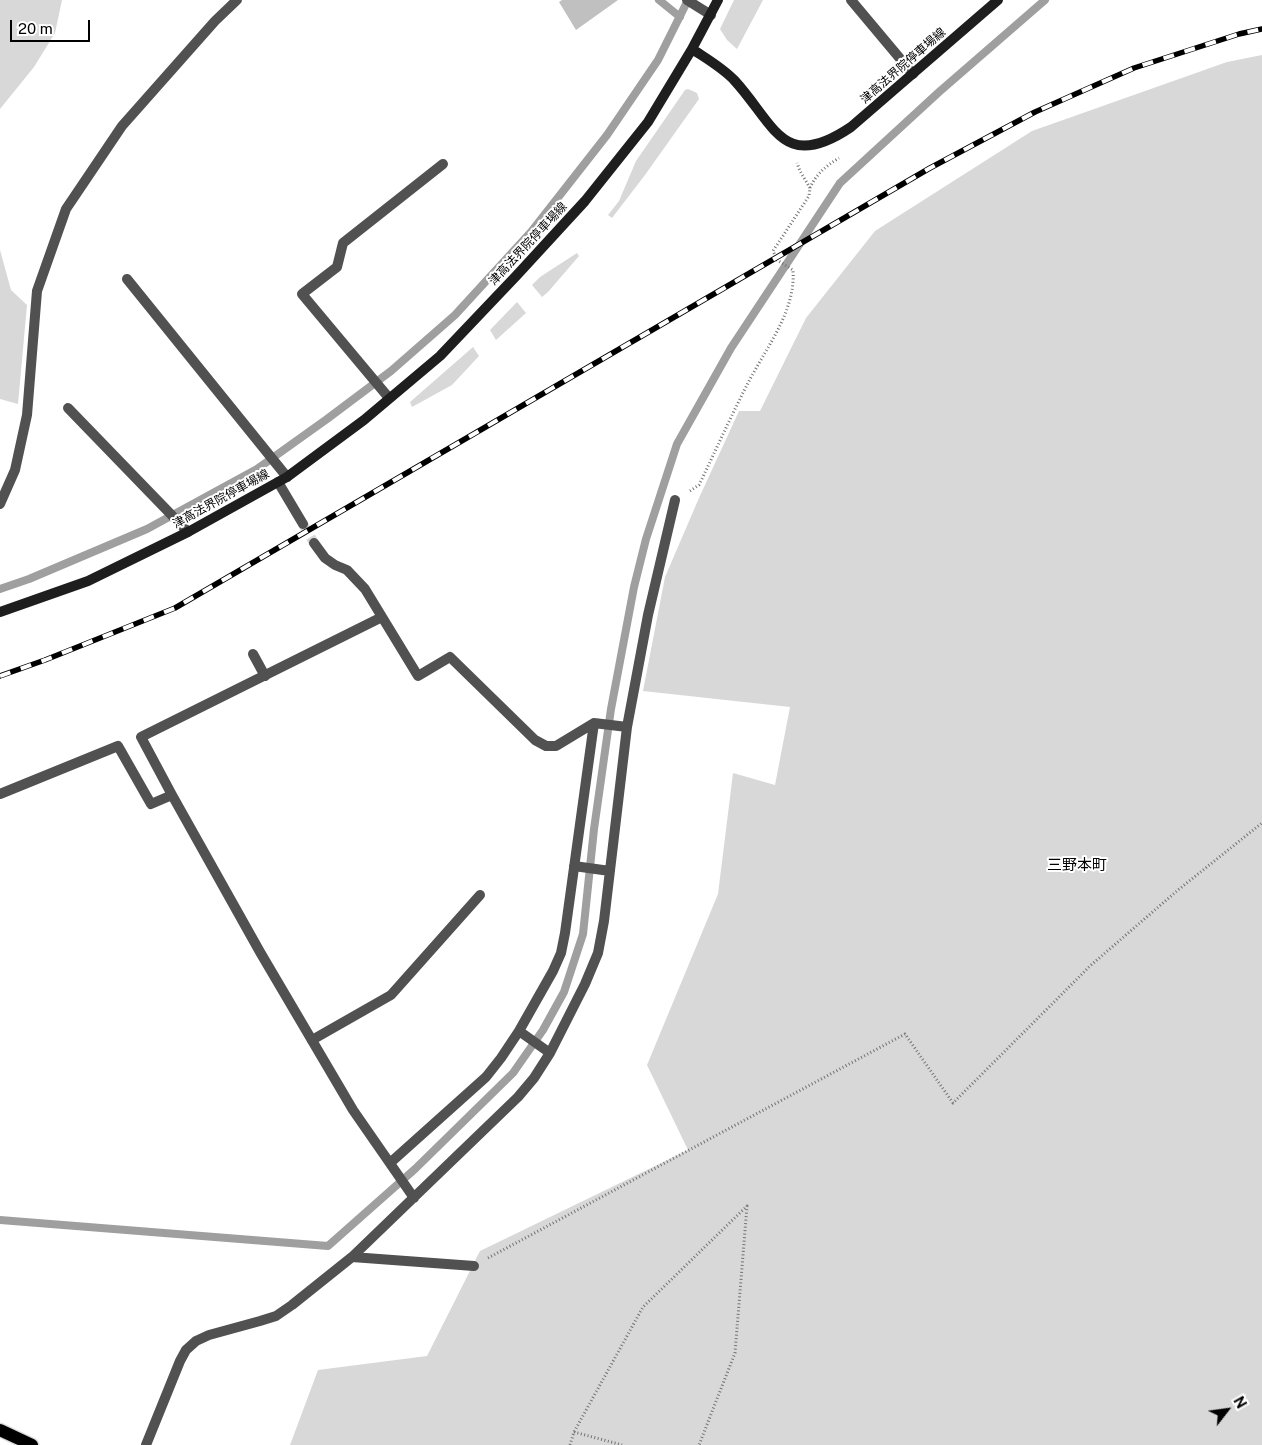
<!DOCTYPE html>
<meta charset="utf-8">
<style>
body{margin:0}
#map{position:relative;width:1262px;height:1445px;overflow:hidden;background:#fff;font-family:"Public Sans",sans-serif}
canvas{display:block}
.north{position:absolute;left:1202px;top:1385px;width:50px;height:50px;-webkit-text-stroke:4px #fff;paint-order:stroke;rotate:60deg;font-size:14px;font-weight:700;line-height:20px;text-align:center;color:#000}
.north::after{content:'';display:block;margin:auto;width:18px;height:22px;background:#000;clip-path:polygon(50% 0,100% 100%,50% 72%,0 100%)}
.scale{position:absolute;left:10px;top:20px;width:80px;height:22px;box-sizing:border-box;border:2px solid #000;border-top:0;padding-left:6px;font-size:15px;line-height:18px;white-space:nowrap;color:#000;-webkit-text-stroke:4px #fff;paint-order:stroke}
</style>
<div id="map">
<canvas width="1262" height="1445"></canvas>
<div class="north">N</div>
<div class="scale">20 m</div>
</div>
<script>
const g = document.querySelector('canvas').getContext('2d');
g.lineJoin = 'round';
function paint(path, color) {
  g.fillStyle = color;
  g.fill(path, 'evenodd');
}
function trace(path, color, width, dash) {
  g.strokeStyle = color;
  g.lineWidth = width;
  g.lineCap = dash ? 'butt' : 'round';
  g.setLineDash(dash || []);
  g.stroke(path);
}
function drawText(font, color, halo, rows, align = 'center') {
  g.font = font + ' "Public Sans","Noto Sans JP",sans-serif';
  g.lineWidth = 4;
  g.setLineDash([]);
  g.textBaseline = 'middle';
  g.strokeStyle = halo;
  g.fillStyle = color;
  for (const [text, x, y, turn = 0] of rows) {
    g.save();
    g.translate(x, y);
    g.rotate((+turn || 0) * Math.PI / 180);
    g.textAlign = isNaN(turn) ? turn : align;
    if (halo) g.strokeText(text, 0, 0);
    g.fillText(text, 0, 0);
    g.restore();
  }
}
const green = new Path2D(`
 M0,0H62L55,33L34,67L0,109Z
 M734,0H763L737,49L727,40L720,29Z
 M1262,55V1445H290L318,1370L427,1356L480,1251L688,1150L647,1065L718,894L733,773L775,785L790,707L643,691L665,577L699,498L739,411H760L806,318L875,231L1032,131L1227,62Z
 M688,89L697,93L699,99L645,175L612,218L608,215L619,201L636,161L685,90Z
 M0,250L11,290L27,305L18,404L0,399Z
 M577,253L579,256L548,292L542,297L532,285L540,277Z
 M517,302L526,313L496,340L490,330Z
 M473,347L479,356L452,385L412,407L410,402Z`);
const stream = new Path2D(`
 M659,0L680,17
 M0,589L29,579L147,529L257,469L327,419L391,371L455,315L531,232L607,135L658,60L688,0
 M0,1220L328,1246L415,1169L513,1073L543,1030L564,992L583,934L594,829L611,709L634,587L646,539L677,444L731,348L840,183L939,92L1045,0`);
const building = new Path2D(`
 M562,0H618L576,30L559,2Z`);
const streetTunnel = new Path2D(`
 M303,524L314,543`);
const path = new Path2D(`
 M810,188C816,174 826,166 839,158
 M690,491L699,485C715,452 730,418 747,385C765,349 796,312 793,270L777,260L773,251L809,196L810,188L800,171L797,163
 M488,1258L905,1034L953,1103L1090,966L1178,890L1262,823
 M574,1432L622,1445
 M570,1445L574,1432L643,1307L747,1206L735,1353L699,1445`);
const lane = new Path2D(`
 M253,654L265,676
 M312,1040L391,995L480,895`);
const street = new Path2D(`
 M687,0L711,15
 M851,0L913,74
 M127,279L287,477
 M389,398L302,294L337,267L343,243L443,164
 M68,408L188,532
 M278,482L303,524
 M0,504L15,470L27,415L37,291L66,209L122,126L215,21L237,0
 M314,543L325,558L335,565L347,570L365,589L418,676L450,657L535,740L546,746H556L594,723L627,727
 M382,617L141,737L172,795L260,952L353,1110L414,1198
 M0,794L118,746L151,804L172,795
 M574,866L610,871
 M519,1031L550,1053
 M390,1163L486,1077L501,1058L519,1031L553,971L561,953L565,933L594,723
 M352,1257L518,1097L534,1078L550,1053L585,984L598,953L604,921L627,727L648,615L675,500
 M146,1445L180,1361L186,1350L196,1341L209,1335L260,1321L276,1316L292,1305L352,1257L474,1266`);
const secondary = new Path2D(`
 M692,49C707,59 723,68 735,81C775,125 783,173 851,127L998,0
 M0,612L88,581L188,532L287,477L364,420L440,356L517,275L585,201L648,122L692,49L718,0`);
const primary = new Path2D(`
 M0,1430L32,1445`);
const rail = new Path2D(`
 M0,676L45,660L175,608L930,168L1035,112L1134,68L1239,34L1262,29`);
const streetNames = [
 ["津高法界院停車場線",903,66,-41],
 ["津高法界院停車場線",528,244,-47],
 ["津高法界院停車場線",221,499,-29]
];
const quarterNames = [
 ["三野本町",1077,865]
];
paint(green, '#d8d8d8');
trace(stream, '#9f9f9f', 8);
paint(building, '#c0c0c0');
trace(streetTunnel, '#d9d9d9', 10, [10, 5]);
trace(primary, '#dbdbdb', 15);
trace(path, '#737373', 3, [1, 2.5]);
trace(lane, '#515151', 10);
trace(street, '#515151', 10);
trace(secondary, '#1e1e1e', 10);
trace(primary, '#000', 12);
trace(rail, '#000', 5.5);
trace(rail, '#fff', 4, [11]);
drawText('12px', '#000', '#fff', streetNames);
drawText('15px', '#000', '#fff', quarterNames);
</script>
